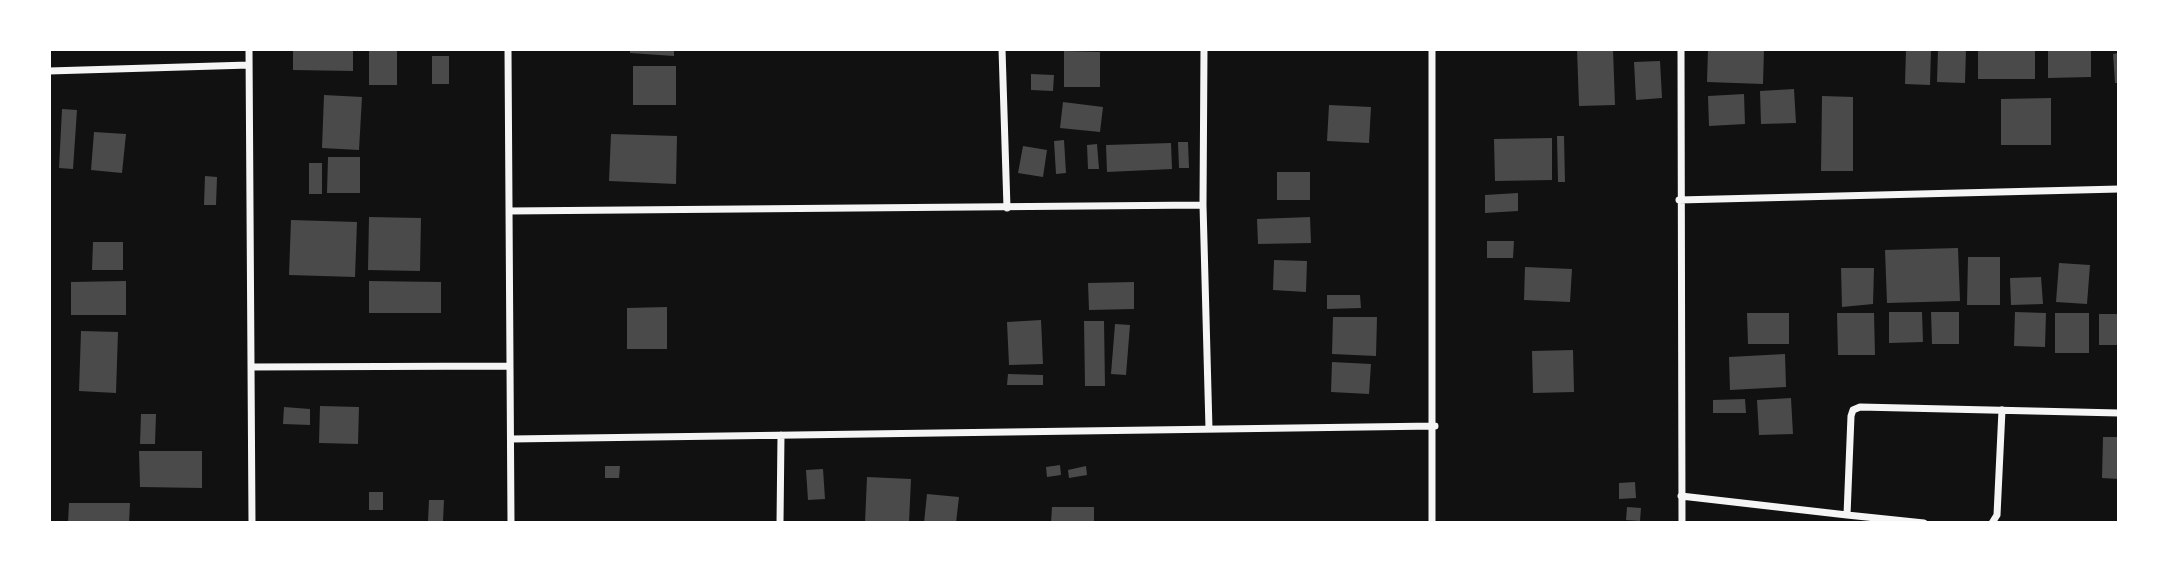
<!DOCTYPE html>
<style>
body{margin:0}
#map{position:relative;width:2168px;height:572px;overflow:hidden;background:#111;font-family:Roboto,sans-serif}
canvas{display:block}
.frame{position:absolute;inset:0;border:51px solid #fff;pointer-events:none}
</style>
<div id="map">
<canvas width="2168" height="572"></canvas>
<div class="frame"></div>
</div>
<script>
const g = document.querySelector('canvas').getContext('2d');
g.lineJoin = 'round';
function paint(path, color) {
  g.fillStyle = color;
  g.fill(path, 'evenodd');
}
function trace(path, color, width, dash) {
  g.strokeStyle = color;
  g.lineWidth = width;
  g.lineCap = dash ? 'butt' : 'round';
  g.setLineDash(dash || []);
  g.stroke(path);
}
const building = new Path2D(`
 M293,49H353V71L293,70Z
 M369,49H397V85H369Z
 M630,49H674V56L630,53Z
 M1577,49H1613L1615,105L1579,106Z
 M1708,49H1764L1763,84L1707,82Z
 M1906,49H1931L1930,85L1905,84Z
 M1938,49H1966L1965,83L1937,82Z
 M1978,49H2035V79H1978Z
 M2048,49H2091V77L2048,78Z
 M1064,51L1100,52V87H1064Z
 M2119,53V83H2115L2113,54Z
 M432,56H449V84H432Z
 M1660,61L1662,98L1636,100L1634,62Z
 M633,66H676V105H633Z
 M1031,74L1054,75L1053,91L1031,90Z
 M1794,89L1796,123L1761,124L1760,91Z
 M1744,94L1745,124L1709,126L1708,96Z
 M324,95L362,97L359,150L322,148Z
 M1822,96L1853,97V171H1821Z
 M2051,98V145H2001V99Z
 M1063,102L1103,107L1100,132L1060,128Z
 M1329,105L1371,107L1369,143L1327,141Z
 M62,109L77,110L73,169L59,168Z
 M94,132L126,134L122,173L91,170Z
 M611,134L677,136L676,184L609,181Z
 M1557,136H1564L1565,182H1558Z
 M1552,138V180L1495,181L1494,139Z
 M1064,140L1066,173L1056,174L1054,141Z
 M1178,142H1188L1189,168H1179Z
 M1171,143L1172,169L1107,172L1106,145Z
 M1097,144L1099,169H1088L1087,145Z
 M1023,146L1047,150L1043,177L1018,173Z
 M328,157H360V193H327Z
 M309,163H322V194H309Z
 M1277,172H1310V200H1277Z
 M205,176L217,177L216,205H204Z
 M1518,193V211L1485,213V195Z
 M369,217L421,218L420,271L368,270Z
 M1310,217L1311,243L1258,244L1257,219Z
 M291,220L357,222L355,277L289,275Z
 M1487,241H1514L1513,258H1487Z
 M93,242H123V270H92Z
 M1958,248L1960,301L1887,303L1885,250Z
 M1968,257H2000V305H1967Z
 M1274,260L1307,261L1306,292L1273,290Z
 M2059,263L2090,265L2087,304L2056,302Z
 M1525,267L1572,269L1570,302L1524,300Z
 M1841,268H1874L1873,304L1842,307Z
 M2041,277L2043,304L2011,305L2010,278Z
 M126,281V315H71V282Z
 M369,281L441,282V313H369Z
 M1134,282V309L1089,310L1088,283Z
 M1327,295H1360L1361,308L1327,309Z
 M667,307V349H627V308Z
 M1889,312H1922L1923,342L1889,343Z
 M1931,312H1959V344H1932Z
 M2015,312L2046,313L2045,347L2014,346Z
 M1747,313H1789V344H1748Z
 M1837,313H1874L1875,355H1838Z
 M2055,313H2089V353H2055Z
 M2099,314H2119V345H2099Z
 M1333,317H1377L1376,356L1332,354Z
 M1041,320L1043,364L1009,365L1007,322Z
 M1084,321H1104L1105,386H1085Z
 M1115,324L1130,325L1126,375L1111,374Z
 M81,331L118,332L116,393L79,391Z
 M1573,350L1574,392L1533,393L1532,351Z
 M1785,354L1786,387L1730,390L1729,357Z
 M1332,362L1371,364L1369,394L1331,392Z
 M1008,374L1043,375V385H1007Z
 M1791,398L1793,434L1759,435L1757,400Z
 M1745,399L1746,413H1713V400Z
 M320,406L359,407L358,444L319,443Z
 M284,407L310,409V425L283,424Z
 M141,414H156L155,444H140Z
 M2103,437H2119V479L2102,478Z
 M139,451H202V488L140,487Z
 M1060,465L1061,475L1047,477L1046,467Z
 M605,466H620L619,478H605Z
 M1086,466L1087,475L1069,478L1068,470Z
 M823,469L825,499L808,500L806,470Z
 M867,477L911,479L909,523H865Z
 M1635,482L1636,498L1619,499V483Z
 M369,492H383V510H369Z
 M927,494L959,497L956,523H924Z
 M429,500H444L443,521H428Z
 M69,503H130L129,523H68Z
 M1052,507H1094V523H1051Z
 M1627,507L1641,508L1640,521L1626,520Z`);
const minor = new Path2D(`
 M249,49L252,523
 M508,49L511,523
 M1002,49L1007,208
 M1204,49L1203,205L1209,429
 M1432,49V523
 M1681,49L1682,523
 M49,71L249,65
 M1679,200L2119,189
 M509,211L1203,205
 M251,367L510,366
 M511,439L1435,426
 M1681,496L1847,515L1851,416L1853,410L1860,407L2119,413
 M1847,515L1924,523
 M780,523L781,435
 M1992,523L1997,515L2002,410`);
paint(building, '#4a4a4a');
trace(minor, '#f5f5f5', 7);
</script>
